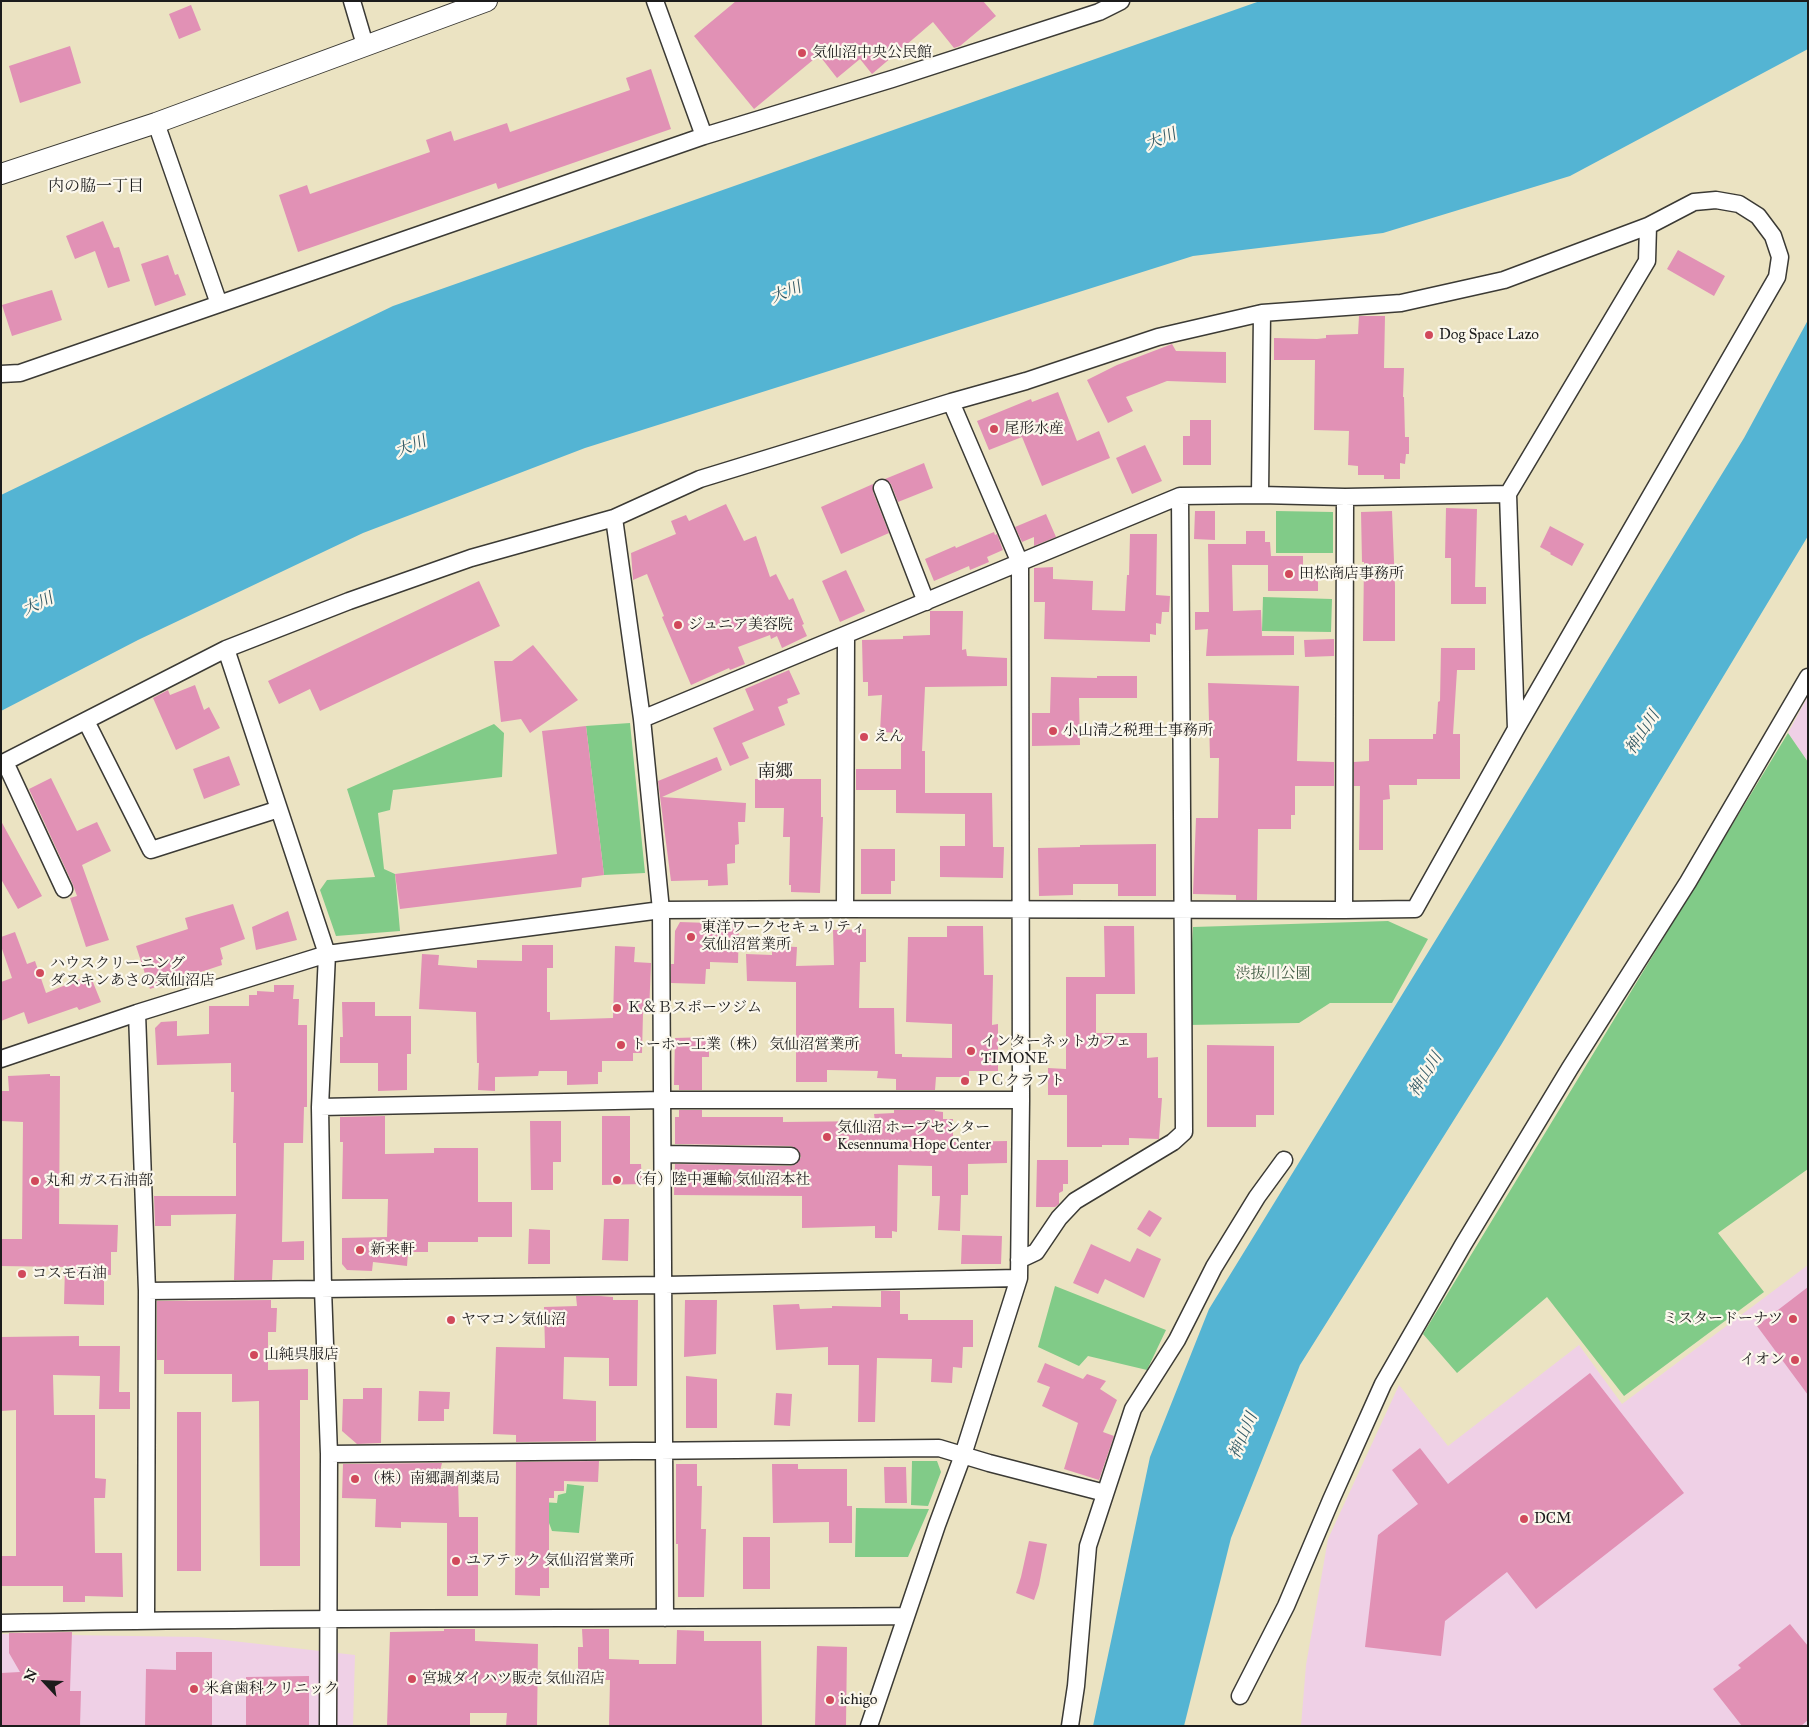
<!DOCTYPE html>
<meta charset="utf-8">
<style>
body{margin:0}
#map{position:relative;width:1809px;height:1727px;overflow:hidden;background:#ebe3c2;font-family:"IM FELL Great Primer",serif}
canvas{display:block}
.frame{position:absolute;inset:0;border:2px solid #1c1c1c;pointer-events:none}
.north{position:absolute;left:20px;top:1657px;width:50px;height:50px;-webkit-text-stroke:4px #fbf7ec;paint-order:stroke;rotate:295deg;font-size:14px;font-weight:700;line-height:20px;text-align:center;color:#1c1c1c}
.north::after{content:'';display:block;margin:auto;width:18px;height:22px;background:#1c1c1c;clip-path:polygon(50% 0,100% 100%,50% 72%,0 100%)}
</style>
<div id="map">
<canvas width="1809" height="1727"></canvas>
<div class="frame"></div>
<div class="north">N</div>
</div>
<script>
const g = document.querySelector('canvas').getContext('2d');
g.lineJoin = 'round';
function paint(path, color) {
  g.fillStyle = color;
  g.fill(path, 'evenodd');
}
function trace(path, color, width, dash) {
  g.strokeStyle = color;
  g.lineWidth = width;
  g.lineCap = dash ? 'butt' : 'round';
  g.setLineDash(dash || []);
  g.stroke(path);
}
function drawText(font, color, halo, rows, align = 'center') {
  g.font = font + ' "IM FELL Great Primer","Noto Serif JP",serif';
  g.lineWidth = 4.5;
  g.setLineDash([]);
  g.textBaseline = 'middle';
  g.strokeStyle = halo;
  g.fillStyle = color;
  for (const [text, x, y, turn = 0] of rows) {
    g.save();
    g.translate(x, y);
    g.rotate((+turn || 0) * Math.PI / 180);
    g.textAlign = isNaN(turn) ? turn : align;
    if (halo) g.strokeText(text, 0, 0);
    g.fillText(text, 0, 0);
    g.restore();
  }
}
const built = new Path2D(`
 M1808,696V762L1788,733Z
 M1808,1265V1726H1301L1306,1665L1328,1539L1399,1385L1448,1446L1579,1345L1622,1404Z
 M1,1634L198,1637L355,1655L353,1726H1Z`);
const green = new Path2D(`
 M1276,511L1333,512V553H1276Z
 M1263,597L1332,599L1331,632L1262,631Z
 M630,723L645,873L604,875L586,726Z
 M494,724L504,733L502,777L393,790L390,810L378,813L384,869L395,874L400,931L336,936L320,890L327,880L375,877L347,789Z
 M1788,733L1808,762V1169L1718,1233L1764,1292L1624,1396L1547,1297L1457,1373L1423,1334Z
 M1388,921L1428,939L1392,1003H1330L1299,1023L1187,1025L1193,927Z
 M1055,1286L1166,1330L1147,1370L1088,1356L1079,1366L1038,1347Z
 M912,1461H937L941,1472L928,1506L911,1505Z
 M567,1484L584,1486L579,1533L552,1531L549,1523L541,1522L542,1502L557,1503L558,1495L566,1493Z
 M856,1508L929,1509L908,1557H855Z`);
const water = new Path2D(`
 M1260,1H1808V49L1570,176L1383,233L1193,256L585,448L363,533L138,640L1,711V495L393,306Z
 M1808,320V536L1501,1045L1300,1365L1231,1538L1184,1726H1093L1150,1457L1209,1309L1744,438Z`);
const building = new Path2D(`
 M736,1H983L996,16L960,46L954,48L933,22L872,74L860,59L837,78L819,55L754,109L694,36Z
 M191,5L201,30L179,39L169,14Z
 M70,46L81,83L20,103L9,66Z
 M651,69L671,129L498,189L496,183L298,252L279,195L307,185L310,194L430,152L426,140L451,131L454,141L507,123L510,132L630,90L626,78Z
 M103,221L114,248L119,247L130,281L108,288L95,251L75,259L66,236Z
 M1678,250L1725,276L1714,296L1667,269Z
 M168,255L175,275L178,274L186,295L155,306L141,264Z
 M52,290L62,320L12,336L2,305Z
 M1359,316H1385L1384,368H1404L1403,397H1404L1405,437H1409V454H1406L1405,464L1400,463V479H1384V475H1358V466L1348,465L1349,431L1314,430L1315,360H1274V338L1317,339L1326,338V335L1358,334Z
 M1172,344L1176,351L1226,352V383L1167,381L1126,397L1133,411L1108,423L1087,380L1117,365Z
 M1058,392L1077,441L1099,431L1110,458L1042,486L1022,437L989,450L977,421L1031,399L1032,402Z
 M1190,420H1211V465H1183V436H1190Z
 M1145,445L1162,481L1132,494L1116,458Z
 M924,463L933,488L898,502L891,484L885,479Z
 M873,484V492L889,533L841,554L821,507Z
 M726,504L744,541L756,536L770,577L776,574L789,600L793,598L804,624L802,625L807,636L782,648L777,636L771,639L770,635L738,647L745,664L730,670L729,668L691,685L662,617L664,616L647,574L633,580L631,553L676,534L671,521L686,515L689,521Z
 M1446,508L1477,509L1475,587H1486V604H1451V558H1445Z
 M1195,511H1215V540L1194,539Z
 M1392,511L1395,586V641H1363L1364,562H1362L1361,512Z
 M1046,514L1056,537L1034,546V537L1022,542L1015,527Z
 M1550,526L1584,544L1572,566L1550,554L1551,553L1540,547Z
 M1246,531H1265V542H1270L1271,556H1303V574L1318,573V591H1268V565H1232L1233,611L1261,610L1262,636H1294V655L1206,656L1208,629L1195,630V612H1209L1208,544H1246Z
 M994,532L995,535L997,534L1003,550L987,557L989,562L970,570L969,566L934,581L925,559L955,546L956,548Z
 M1130,534H1157L1156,595L1170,596L1169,612H1162L1161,624L1156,623V635L1150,634V642L1044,639L1045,602H1034V568L1053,567V579L1093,581L1092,610L1125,611L1127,575H1129Z
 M846,570L865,611L840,622L822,581Z
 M479,581L500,626L320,711L310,689L279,704L268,681Z
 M930,611H963L962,650L966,649L967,656L1007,658V686L925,687L922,751H925V793H992L993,847H1004L1003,878L940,877V846H965V814L896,813V790H856V769H901V733L880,732L882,695L868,696V682H863L862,640L903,639V636L930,635Z
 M1334,639V656L1305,657L1304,640Z
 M533,645L578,700L530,733L521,719L501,722L494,661H512Z
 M1441,648H1475V670H1457L1453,734H1460V779H1417V785H1389L1390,799L1383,800V850H1359L1360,786H1354V762L1369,761V739H1433V734H1436L1438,702L1440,701Z
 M789,670L800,694L787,699L788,703L778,707L785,725L742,743L749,758L730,766L713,728L754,710L745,689Z
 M1097,676H1137V698H1079L1080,745L1032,746V713H1050L1051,677L1097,678Z
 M1208,683L1299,686L1297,761L1334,762V786H1295V815H1291V829H1258L1257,900H1236V895L1193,894L1196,818H1218L1219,758H1210Z
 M195,685L204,710L209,707L220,728L176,750L153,698L168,690L170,695Z
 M586,726L604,875L582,878L581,887L400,909L395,874L557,854L542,731Z
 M229,756L240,785L204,799L193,769Z
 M717,757L722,770L662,797L746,803L745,822H738L739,844L735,845V863L727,864L728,885L708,886V880L671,881L658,781Z
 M51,778L77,831L97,822L111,851L82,865L109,940L86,947L70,898L77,896L73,885L29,789Z
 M755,779H821V817H823L820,893L791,892V885H789L790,837H783L784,808H755Z
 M1,821L42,896L18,909L1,879Z
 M1156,844V896H1118V884H1073V895L1039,896L1038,848L1080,847V845Z
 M861,849H895V881H891V894H861Z
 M233,904L245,939L220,948L223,959L221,960L222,965L150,989L136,946L188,929L185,918Z
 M288,911L297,940L256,950L252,927Z
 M680,922L739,924L738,963L710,962V969H706L705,984L671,983V964H674L675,931Z
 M947,926H983L984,975H993L992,1025L998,1024V1071H969V1077H936L935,1090H896V1079L877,1078L878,1071L827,1070V1082H796V982L747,981L746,954L772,955V946L797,947L796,966L834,965L833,930L866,929V962H860L859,1008H894L895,1054H902V1057L952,1058V1024L906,1022L908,937H947Z
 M1104,926H1134L1135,994H1096V1033H1147V1058L1158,1057V1098H1162L1159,1139L1129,1138V1145H1102V1147H1067V1095H1048V1068L1066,1069V977H1105Z
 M15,932L27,964L35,961L46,993L90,975L101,1002L79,1010L77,1007L28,1024L24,1012L1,1021V982L12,978L1,946V937Z
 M522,945H553V968H547V1012H550V1020L613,1018L615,946L635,947L634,962L651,963L649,1013H643L642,1053H633V1061H602V1072H598V1084L567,1085V1071H539L538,1076L495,1077V1091L478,1090L479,1063H477L476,1012L419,1009L422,954L439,955L438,965L477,968V960L522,961Z
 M274,985H294L293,999H299L298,1025H307V1107H304L303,1143H284L282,1242L304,1241V1260H273L272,1280H234L236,1214L171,1215V1226H155L154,1196H236V1143H233L234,1092H231V1063L157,1065L155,1028L161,1022L177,1021V1036L209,1034V1006H249V995H257V991L274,992Z
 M342,1002H375V1016H411V1054H407V1090L378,1091V1063H340V1037H343Z
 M709,1037V1057H702V1090H679V1085H674L675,1038Z
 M1207,1045L1274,1046V1115H1256V1127H1207Z
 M50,1074V1076H60L59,1224L118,1225L117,1252H111V1275H104V1305L64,1304L65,1267L1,1266V1239H22L23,1122L1,1121V1091H9L8,1076Z
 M679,1110H702V1117H783V1122L875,1121L874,1114L894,1113V1110H935V1111L943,1112V1119H953V1142L1007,1141V1163L968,1164V1195H961L960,1231L938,1230L940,1196H932V1166L898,1165L897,1232L892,1231V1238H875V1226L802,1228V1196L674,1195L675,1164L791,1166L796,1164L801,1157L799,1151L791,1146L675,1144V1117H679Z
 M385,1116V1154L434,1153V1148H478V1202H512V1237H478V1242H428V1252H408L407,1266L373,1262L372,1271L347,1270L342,1264V1238L387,1237L388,1199H342L343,1142H340V1117Z
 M602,1116H630V1164H641L642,1184L602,1185Z
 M530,1121H561V1162H553V1190H531Z
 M1037,1160H1068V1184H1063V1191L1059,1193V1204L1055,1207H1036Z
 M1149,1210L1162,1218L1150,1237L1137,1229Z
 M604,1219H629L628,1261L602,1260Z
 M529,1229L550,1230V1264H528Z
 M962,1235L1002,1236L1001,1264H961Z
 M1091,1244L1130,1262L1137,1248L1161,1259L1144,1298L1105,1279L1098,1294L1073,1283Z
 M1808,1287V1395L1757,1326Z
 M881,1291H900V1314H908V1320H973V1347H963L962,1368L953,1367L952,1383L931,1382L932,1359L877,1358L875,1422H858L859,1365H828V1347L776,1350L773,1305L799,1304L800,1309L832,1308V1306L881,1307Z
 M576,1296H600L613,1297V1300H638L637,1386H609V1358L564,1357L563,1399L596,1401V1441L516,1442V1435L493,1434L496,1347L545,1348L544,1307L577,1306Z
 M271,1300V1308H277L276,1332H268V1370L308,1369V1400H300V1566H260L259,1401L232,1402V1374H164V1360H157V1301Z
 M685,1300H717L716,1354L684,1357Z
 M79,1336V1346H120L119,1392H130V1409H99L100,1376L53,1375L54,1415H95V1478L106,1479L105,1498H94L95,1553H122L123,1597L85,1596V1602H63V1586H1V1556H16V1410L1,1411V1337Z
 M1045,1363L1083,1379L1087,1374L1106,1381L1100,1389L1117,1400L1103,1432L1114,1436L1099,1480L1064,1469L1078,1423L1042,1406L1050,1387L1037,1382Z
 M1590,1373L1684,1493L1536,1609L1507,1572L1445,1621L1441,1656L1365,1647L1378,1535L1418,1504L1392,1470L1420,1448L1448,1484Z
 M686,1376L717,1379V1428H686Z
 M363,1388H382L381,1443L357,1444L342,1431L343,1399H363Z
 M419,1391L450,1392L449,1409H444V1421H418Z
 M776,1393L792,1394L790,1426L774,1425Z
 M177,1412H201V1571H177Z
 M599,1461L598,1482L564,1481V1491H554V1498H549V1588H540V1596L515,1595L516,1462Z
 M442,1463L438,1479L458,1478L459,1517H478V1596H447V1523L401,1522V1528L375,1527L376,1499L342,1498L343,1464Z
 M676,1464H697V1486H702L701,1529H706L704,1597H678V1544H676Z
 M772,1464H798V1469H847V1506H852V1543H829V1522L773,1523Z
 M884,1467H906L907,1503H885Z
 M743,1537H770V1589H743Z
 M1029,1541L1047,1544L1039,1585L1034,1600L1016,1593L1021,1577Z
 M1790,1624L1808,1646V1720L1801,1726H1742L1713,1689L1741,1668L1738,1665Z
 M444,1629H475V1641L538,1644L537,1726H506L507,1713H470V1726H387L390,1632L444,1631Z
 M582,1629H609V1659L639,1660V1664H676L677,1630L704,1631V1641H761L762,1726H609L610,1680H578V1647H583Z
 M72,1632L70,1691H81L80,1726H1V1673L20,1672L9,1653V1633Z
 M817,1646L847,1647L846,1726H815Z
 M176,1652H212V1726H145L146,1669L176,1670Z
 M309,1676V1726H246V1677Z`);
const minor = new Path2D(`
 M352,1L365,45
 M156,123L219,304
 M704,136L892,79L1099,12L1121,1
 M1,374L20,373L704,136L655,1
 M882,488L926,602
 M1260,495L1262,313
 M614,518L642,719L661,910L665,1618
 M226,649L327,954L320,1107L323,1289L329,1454L328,1726
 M642,719L1180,496L1260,495L1345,497L1508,494
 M86,721L151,850L279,809
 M1516,729L1508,494L1647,261L1648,226
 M5,762L64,889
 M1,764L226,649L349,601L471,558L614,518L700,479L951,402L1026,381L1158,337L1262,313L1401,303L1504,280L1648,226L1694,202L1716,200L1739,204L1758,216L1773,236L1780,257L1777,277L1516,729L1415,909L1344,910L845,909L661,910L327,954L137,1013L1,1059
 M845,909L846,635
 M1344,910L1345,497
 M137,1013L147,1291L146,1620
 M320,1107L663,1100H1021
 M664,1154L791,1156
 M1019,1260L1036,1252L1059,1218L1075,1201L1173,1142L1184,1132L1180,496
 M147,1291L665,1285L1019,1278
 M329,1454L939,1448L989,1463L1105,1493
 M1,1623C303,1617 605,1619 906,1616
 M1240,1696L1286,1606L1331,1500L1383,1384L1463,1245L1570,1068L1688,882L1808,677
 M869,1726L937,1525L963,1455L1019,1278L1021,1100L1020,563L951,402
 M1070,1726L1076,1686L1088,1546L1133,1409L1177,1340L1214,1267L1257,1197L1284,1160`);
const tertiary = new Path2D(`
 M1,174L156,123L487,1`);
const markers = [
 [802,53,5,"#d1495b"],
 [1429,335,5,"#d1495b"],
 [994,429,5,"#d1495b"],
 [1289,574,5,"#d1495b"],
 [678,625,5,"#d1495b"],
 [1053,731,5,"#d1495b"],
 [864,737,5,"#d1495b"],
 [691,937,5,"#d1495b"],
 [40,973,5,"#d1495b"],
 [617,1008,5,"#d1495b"],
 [621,1045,5,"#d1495b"],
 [971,1051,5,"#d1495b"],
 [965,1081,5,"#d1495b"],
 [827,1137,5,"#d1495b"],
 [617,1180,5,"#d1495b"],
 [35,1181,5,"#d1495b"],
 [360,1250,5,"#d1495b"],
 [22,1274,5,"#d1495b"],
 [1793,1319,5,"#d1495b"],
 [451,1320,5,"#d1495b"],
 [254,1355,5,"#d1495b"],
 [1795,1360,5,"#d1495b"],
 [355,1479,5,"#d1495b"],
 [1524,1519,5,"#d1495b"],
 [456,1561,5,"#d1495b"],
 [412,1679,5,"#d1495b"],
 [194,1689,5,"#d1495b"],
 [830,1700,5,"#d1495b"]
];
const poiNames = [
 ["気仙沼中央公民館",812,53],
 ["Dog Space Lazo",1439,335],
 ["尾形水産",1004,429],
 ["田松商店事務所",1299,574],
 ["ジュニア美容院",688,625],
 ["小山清之税理士事務所",1063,731],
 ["えん",874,737],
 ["東洋ワークセキュリティ",701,928],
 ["気仙沼営業所",701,945],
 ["ハウスクリーニング",50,964],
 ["ダスキンあさの気仙沼店",50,981],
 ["Ｋ＆Ｂスポーツジム",627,1008],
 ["インターネットカフェ",981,1042],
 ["TIMONE",981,1059],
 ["トーホー工業（株） 気仙沼営業所",631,1045],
 ["ＰＣクラフト",975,1081],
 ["気仙沼 ホープセンター",837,1128],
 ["Kesennuma Hope Center",837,1145],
 ["（有）陸中運輸 気仙沼本社",627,1180],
 ["丸和 ガス石油部",45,1181],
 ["新来軒",370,1250],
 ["コスモ石油",32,1274],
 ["ミスタードーナツ",1783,1319,"right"],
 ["ヤマコン気仙沼",461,1320],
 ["山純呉服店",264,1355],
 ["イオン",1785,1360,"right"],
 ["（株）南郷調剤薬局",365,1479],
 ["DCM",1534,1519],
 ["ユアテック 気仙沼営業所",466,1561],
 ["宮城ダイハツ販売 気仙沼店",422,1679],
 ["米倉歯科クリニック",204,1689],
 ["ichigo",840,1700]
];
const parkNames = [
 ["渋抜川公園",1273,974]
];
const waterNames = [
 ["大川",1161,140,-22],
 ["大川",786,293,-22],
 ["大川",411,447,-22],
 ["大川",38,605,-25],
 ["神山川",1643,733,-57],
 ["神山川",1426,1075,-58],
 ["神山川",1244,1436,-67]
];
const neighbourhoodNames = [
 ["内の脇一丁目",96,187]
];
const quarterNames = [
 ["南郷",775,773]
];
paint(built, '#efd0e6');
paint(green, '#81cb88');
paint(water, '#54b4d3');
paint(building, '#e191b5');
trace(minor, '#3b3a35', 19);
trace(tertiary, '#3b3a35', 22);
trace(minor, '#fff', 16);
trace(tertiary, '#fff', 20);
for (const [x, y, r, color] of markers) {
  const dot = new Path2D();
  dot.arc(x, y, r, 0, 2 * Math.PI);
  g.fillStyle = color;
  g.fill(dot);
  trace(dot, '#fbf7ec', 2);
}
drawText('15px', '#1c1c1c', '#fbf7ec', poiNames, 'left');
drawText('15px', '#3f5942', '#fbf7ec', parkNames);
drawText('italic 16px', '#325965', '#fbf7ec', waterNames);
drawText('16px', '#1c1c1c', '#fbf7ec', neighbourhoodNames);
drawText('18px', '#1c1c1c', '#fbf7ec', quarterNames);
</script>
